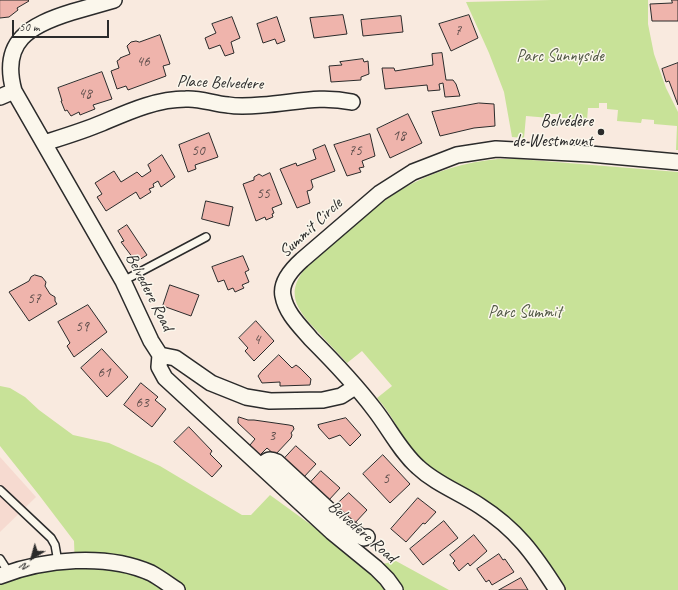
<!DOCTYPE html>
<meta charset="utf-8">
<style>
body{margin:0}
#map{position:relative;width:678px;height:590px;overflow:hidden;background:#f9eadf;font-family:Caveat,sans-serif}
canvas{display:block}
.north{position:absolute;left:12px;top:538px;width:40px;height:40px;-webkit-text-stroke:3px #fbf7ec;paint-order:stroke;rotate:217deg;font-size:11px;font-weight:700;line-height:16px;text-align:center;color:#2b2b2b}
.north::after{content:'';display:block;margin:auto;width:14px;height:18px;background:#2b2b2b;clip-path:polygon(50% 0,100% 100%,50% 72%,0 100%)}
.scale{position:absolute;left:12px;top:20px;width:97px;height:18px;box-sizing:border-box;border:2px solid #2b2b2b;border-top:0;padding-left:5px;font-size:12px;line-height:14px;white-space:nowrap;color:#2b2b2b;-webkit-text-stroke:3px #fbf7ec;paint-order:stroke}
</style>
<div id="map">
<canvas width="678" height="590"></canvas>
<div class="north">N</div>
<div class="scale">50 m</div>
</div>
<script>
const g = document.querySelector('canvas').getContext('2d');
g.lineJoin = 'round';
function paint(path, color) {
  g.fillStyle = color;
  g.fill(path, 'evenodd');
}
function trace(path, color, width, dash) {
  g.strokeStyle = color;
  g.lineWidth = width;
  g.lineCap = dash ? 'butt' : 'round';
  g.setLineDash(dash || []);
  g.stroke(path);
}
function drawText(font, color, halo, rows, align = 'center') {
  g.font = font + ' Caveat,sans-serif';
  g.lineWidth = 3;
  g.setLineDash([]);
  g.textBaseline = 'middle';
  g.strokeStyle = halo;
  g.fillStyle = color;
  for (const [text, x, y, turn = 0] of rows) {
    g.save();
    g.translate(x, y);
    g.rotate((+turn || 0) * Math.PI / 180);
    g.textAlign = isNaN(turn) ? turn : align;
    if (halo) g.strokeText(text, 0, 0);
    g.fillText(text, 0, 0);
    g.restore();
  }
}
const built = new Path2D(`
 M0,457L36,497L0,532Z`);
const green = new Path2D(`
 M551,0H648V24L654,54L666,88L678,112V150H676L677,126L654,124V120L642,119L641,123L617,121L618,110L607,109V103H599V108H588L587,120L562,118V114H551L550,118L526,116L524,138L512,137L504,92L489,53L466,2Z
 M498,159H519L678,172V590H565C554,573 544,555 530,539C516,524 499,510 481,498C463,485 441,476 424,462C405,446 394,416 377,398L392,386L362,351L347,363C338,353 328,343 319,333C300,313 283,295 305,269C336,242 368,210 402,189C432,172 465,162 498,159Z
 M0,386L10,388L25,397L39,410L73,435L109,443L160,466L242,515H251L270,495L369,567L396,561L449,590H0V585L24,576L48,571L75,568L74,541L39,495L0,446Z`);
const building = new Path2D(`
 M0,0H28L29,1L17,8L18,10L9,17L0,18Z
 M672,0H678V21H652L650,4L672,3Z
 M343,15L347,34L314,38L310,18Z
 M469,15L478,38L451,51L439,24Z
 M401,16L403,32L363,36L361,20Z
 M232,17L240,38L231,42L234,53L225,56L220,45L209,49L205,38L216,33L212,24Z
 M277,17L285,41L277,44L275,39L263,43L257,24Z
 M160,35L170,64L163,66L166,76L128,90L126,86L117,89L111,71L119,68L117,61L120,59V58L130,54L127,46L131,42L136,41L139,42Z
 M442,53L446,80H453L456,84L460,96L445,97L443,83L439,84L440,90L428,91L427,85L385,89L382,68H394L395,71L433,65L432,54Z
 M363,59L364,62L368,61L369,74L361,77V80L331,82L329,66L342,65L340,62Z
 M678,63V105L669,81L666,82L662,69Z
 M102,72L112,99L93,105L95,109L80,115L79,112L71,116L67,110L65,111L61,101H62L58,88Z
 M479,103L494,104L495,126L474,128L440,136L432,112Z
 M408,114L422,143L390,158L377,129Z
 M209,133L218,157L195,165L196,169L188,172L179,145Z
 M370,134L375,156L362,161L364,167L359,168L361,172L347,176L334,145Z
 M325,145L335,171L311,180L313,187L311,190L307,191L310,203L297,208L280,169L296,163L297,166L316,159L313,150Z
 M162,155L175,177L161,187L158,181L153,184L154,187L149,189L151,192L140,199L136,192L106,211L97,197L102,194L95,183L114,171L121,182L137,172L142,177L151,171L148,165Z
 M270,173L282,204L272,208L274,213L272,214L273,217L266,220L265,217L256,221L243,184L254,180V177L259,174L262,176Z
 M206,201L233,207L229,226L202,219Z
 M127,225L147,255L136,262L121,242L124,241L118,231Z
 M243,256L249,270L245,272L249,282L242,285L244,288L235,292L233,288L228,290L224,280L218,282L212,267Z
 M35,275L42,277L46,282L45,286L50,294L55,297V301L57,304L29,321L9,292L29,281L31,277Z
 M170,285L199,295L191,316L163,306Z
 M88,305L107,332L74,357L67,346L70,343L58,322Z
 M256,321L274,341L254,361L245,351L248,348L239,338Z
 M102,349L128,377L107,397L81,368Z
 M279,355L292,368L296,365L300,368L311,379L310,385L280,386V382L262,383L258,376L261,372Z
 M141,383L158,397L155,400L166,409L152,427L124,405Z
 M239,417L248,420H254L289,425L293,426L294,429L291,433L292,435L291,438L275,455L267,448L260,455L250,445L255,439L238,423V419Z
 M346,418L361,435L350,446L340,435L329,439L319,428L318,425Z
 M189,427L212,451L210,454L222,466L212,477L174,442Z
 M296,446L316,464L303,478L283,460Z
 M383,455L410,484L390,503L363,474Z
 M321,471L340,488L328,501L310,483Z
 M349,493L367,510L354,524L335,506Z
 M418,498L436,512L425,524L423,523L406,542L391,529Z
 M444,521L458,538L423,565L410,549Z
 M474,535L487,551L470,566L468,563L459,571L453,563L455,561L450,555Z
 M499,554L503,560L505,559L514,572L492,585L489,580L486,582L477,569Z
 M521,578L528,590H499Z`);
const service = new Path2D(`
 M123,281L206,237
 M0,490L51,538L55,545L58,562
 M0,559L9,573`);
const minor = new Path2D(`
 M114,0C100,4 86,8 72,12C30,25 0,41 14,91L123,281L151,341L160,355L159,367L165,378L332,532L376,568L387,579L395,590
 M0,97L14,91
 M44,143C63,137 83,131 102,123C128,112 156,99 186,99C200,98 214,104 228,105C239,107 251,106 262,105C294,103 319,95 352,102
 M160,355L175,358L211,383L246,397L270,401L323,400L341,396L355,387
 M261,466C267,460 269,458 277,462L343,523L358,535L364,538L367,537
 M0,576C44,559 107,553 151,573C160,578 168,584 177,590
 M557,590C534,554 516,529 480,506C459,492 436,484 418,467C400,451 389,428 374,409C355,384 333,361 311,339C300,326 286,313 283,296C280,282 292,269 302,260L380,193L413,172L457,155L496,149L590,154L678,162`);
const markers = [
 [601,132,4,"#2b2b2b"]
];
const numberNames = [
 ["7",458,31],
 ["46",143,62],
 ["48",85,94],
 ["18",399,136],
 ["50",198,151],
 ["75",355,151],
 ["55",263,194],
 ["57",34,299],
 ["59",82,327],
 ["4",257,340],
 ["61",104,373],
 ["63",142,403],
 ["3",272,436],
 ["5",386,479]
];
const parkNames = [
 ["Parc Sunnyside",560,57],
 ["Parc Summit",525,313]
];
const streetNames = [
 ["Place Belvedere",220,83,2],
 ["Summit Circle",311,228,-43],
 ["Belvedere Road",149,292,63],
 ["Belvedere Road",362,532,41]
];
const poiNames = [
 ["Belvédère",593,122],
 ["de Westmount",593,142]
];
paint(built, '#f6dad0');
paint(green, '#c8e298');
paint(building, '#efb4ac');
trace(building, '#2b2b2b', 1);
trace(service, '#2b2b2b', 10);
trace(minor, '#2b2b2b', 18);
trace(service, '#fbf7ec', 7);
trace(minor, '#fbf7ec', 15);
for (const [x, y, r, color] of markers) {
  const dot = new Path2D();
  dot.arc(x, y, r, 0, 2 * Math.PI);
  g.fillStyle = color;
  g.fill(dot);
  trace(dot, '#fbf7ec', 1.5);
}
drawText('15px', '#5c4d4b', null, numberNames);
drawText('17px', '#525946', '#fbf7ec', parkNames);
drawText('17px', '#2b2b2b', '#fbf7ec', streetNames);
drawText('17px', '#2b2b2b', '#fbf7ec', poiNames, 'right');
</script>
